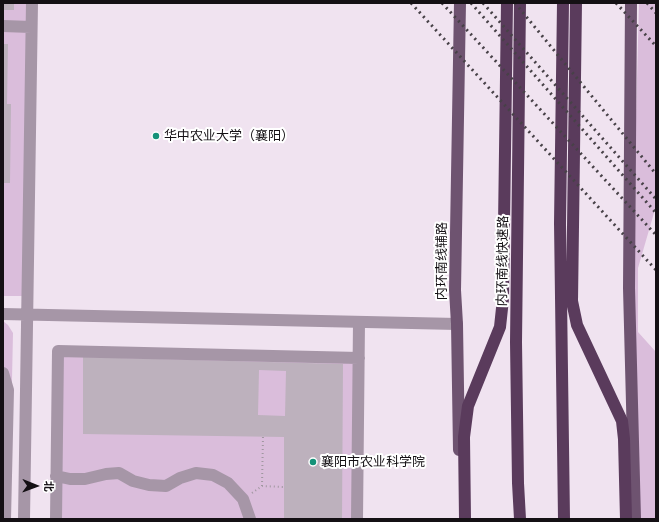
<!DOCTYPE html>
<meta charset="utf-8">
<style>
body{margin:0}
#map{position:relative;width:659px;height:522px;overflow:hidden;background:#f0e3f0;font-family:"Zilla Slab","Noto Sans SC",serif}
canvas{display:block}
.frame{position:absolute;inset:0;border:4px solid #141014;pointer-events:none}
.north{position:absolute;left:16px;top:466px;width:40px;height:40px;-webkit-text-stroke:3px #fff;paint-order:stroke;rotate:91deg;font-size:11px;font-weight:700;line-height:16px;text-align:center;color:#141014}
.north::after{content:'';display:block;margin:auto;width:14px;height:18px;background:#141014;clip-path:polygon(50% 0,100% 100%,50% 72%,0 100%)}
</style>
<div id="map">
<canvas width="659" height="522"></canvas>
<div class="frame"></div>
<div class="north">北</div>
</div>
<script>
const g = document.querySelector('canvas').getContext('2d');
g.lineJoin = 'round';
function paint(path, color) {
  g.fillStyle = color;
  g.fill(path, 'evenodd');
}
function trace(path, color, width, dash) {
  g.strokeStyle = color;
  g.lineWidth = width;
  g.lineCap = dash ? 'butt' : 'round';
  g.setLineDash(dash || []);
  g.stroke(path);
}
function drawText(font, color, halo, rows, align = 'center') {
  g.font = font + ' "Zilla Slab","Noto Sans SC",serif';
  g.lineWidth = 4;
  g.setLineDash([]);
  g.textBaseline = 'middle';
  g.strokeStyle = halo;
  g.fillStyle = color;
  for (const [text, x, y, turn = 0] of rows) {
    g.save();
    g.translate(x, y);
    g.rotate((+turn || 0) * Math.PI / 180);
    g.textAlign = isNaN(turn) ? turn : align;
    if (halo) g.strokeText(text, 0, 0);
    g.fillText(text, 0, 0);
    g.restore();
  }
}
const green = new Path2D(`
 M3,3H32L27,296H3Z
 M639,3H656V206L638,268V332L656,352V519H640L632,268Z
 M3,321L8,325L13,333L9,519H3Z
 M58,351L359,358L357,519H56Z`);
const building = new Path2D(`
 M3,3H14V10H3Z
 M3,44H8L7,104H11L10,183H3Z
 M83,357L343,364L342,519H284V437L83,434ZM259,370L286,371L285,416L258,415Z`);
const path = new Path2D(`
 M262,486L263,436
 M252,493L262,486L284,487`);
const minor = new Path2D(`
 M3,26L31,27
 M3,314L457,324
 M3,373L8,390L5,519
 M56,476L70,479H85L106,474L119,473L133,481L149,485L166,486L180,478L196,473L213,475L228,483L243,499L250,519
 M24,519L32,3
 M56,519L58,351L359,358
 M357,519L359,322`);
const major = new Path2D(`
 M631,3L629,288L635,519
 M459,450L457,324L455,290L460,3`);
const highway = new Path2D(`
 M520,3L516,342L518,483L520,519
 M563,3L560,223L564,519
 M576,3L572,301L577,325L622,421L624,439L626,519
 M465,519L464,437L468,406L500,327L503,299L507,3`);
const rail = new Path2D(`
 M411,3L656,270
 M442,3L656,235
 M471,3L656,213
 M483,3L656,199
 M515,3L656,174
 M616,3L656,46
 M647,3L656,13`);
const markers = [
 [156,136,4,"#159279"],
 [313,462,4,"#159279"]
];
const poiNames = [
 ["华中农业大学（襄阳）",164,136],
 ["襄阳市农业科学院",321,462]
];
const streetNames = [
 ["内环南线辅路",442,261,-90],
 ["内环南线快速路",503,261,-89]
];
paint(green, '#dabddb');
paint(building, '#bdb1bd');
trace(path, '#a097a0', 2, [1, 3]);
trace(minor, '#a696a7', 12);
trace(major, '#6e5370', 12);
trace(highway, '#5a3b5c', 12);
trace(rail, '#474147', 3, [2, 4]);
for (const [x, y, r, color] of markers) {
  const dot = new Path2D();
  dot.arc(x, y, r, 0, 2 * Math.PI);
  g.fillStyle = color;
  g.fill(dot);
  trace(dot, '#fff', 1.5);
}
drawText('13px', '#141014', '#fff', poiNames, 'left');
drawText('13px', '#141014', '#fff', streetNames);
</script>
